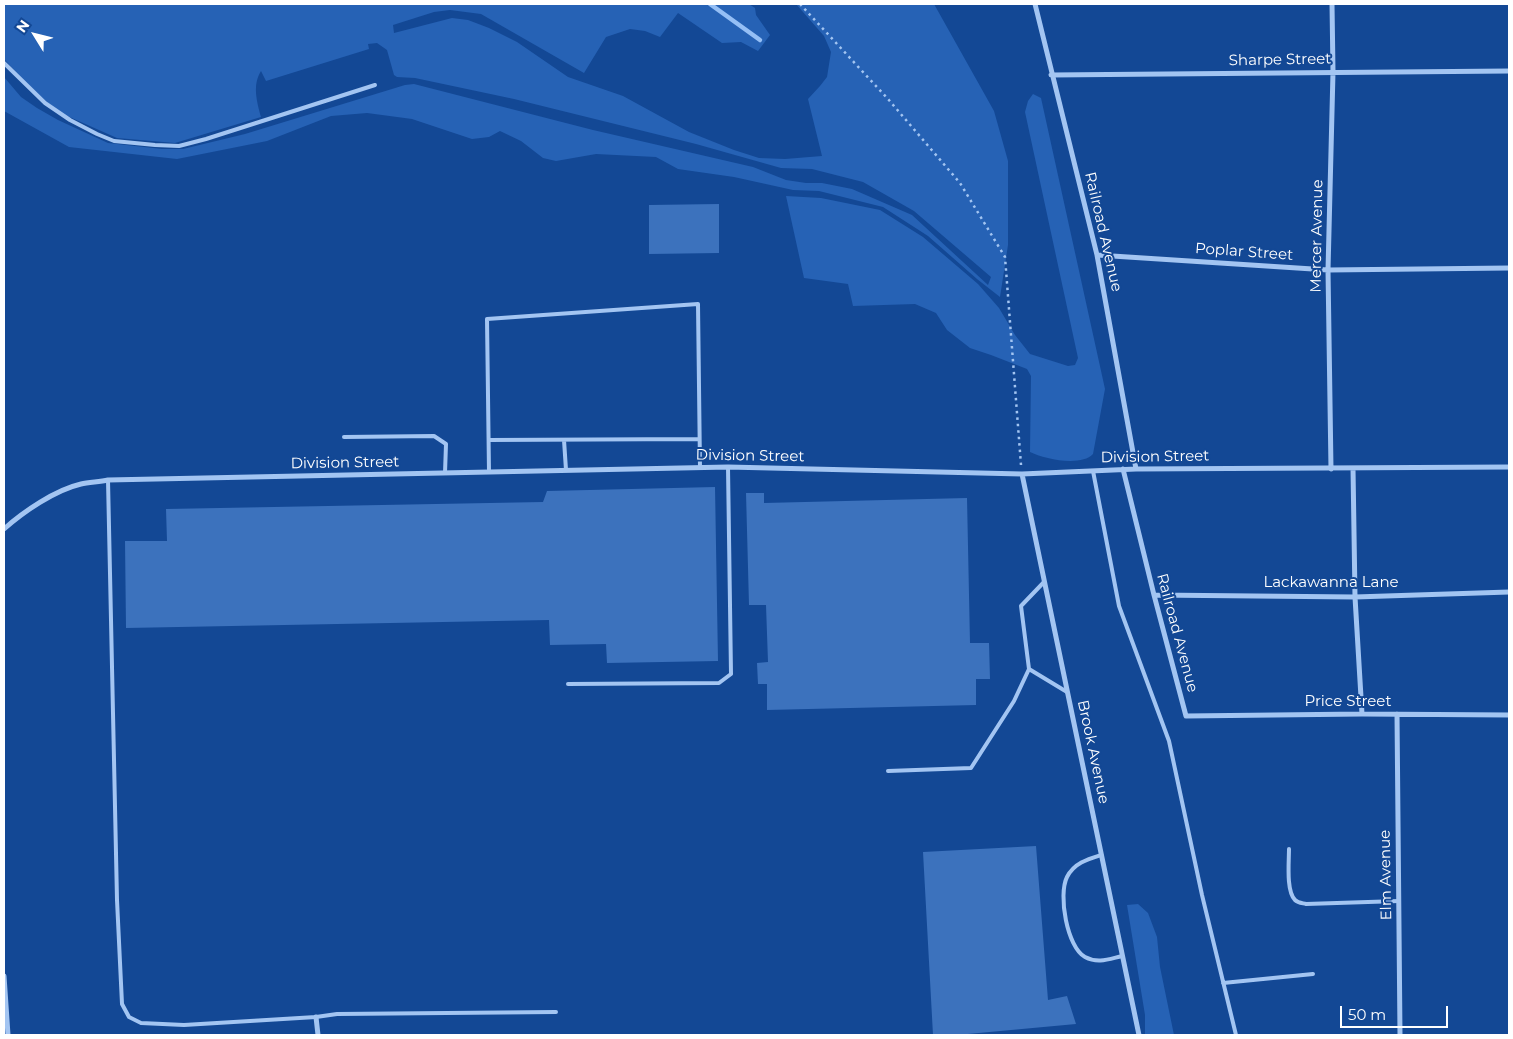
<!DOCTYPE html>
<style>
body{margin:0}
#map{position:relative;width:1513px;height:1039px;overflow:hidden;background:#134895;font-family:Montserrat,sans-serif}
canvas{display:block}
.frame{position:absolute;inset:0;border:5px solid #fff;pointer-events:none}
.north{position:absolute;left:10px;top:10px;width:50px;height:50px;-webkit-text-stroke:4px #134895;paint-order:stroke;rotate:306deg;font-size:14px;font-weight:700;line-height:20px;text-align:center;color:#fff}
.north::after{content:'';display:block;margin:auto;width:18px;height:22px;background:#fff;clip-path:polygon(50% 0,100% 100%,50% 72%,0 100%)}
.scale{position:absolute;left:1340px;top:1006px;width:108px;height:22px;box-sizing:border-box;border:2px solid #fff;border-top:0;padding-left:6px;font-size:15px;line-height:18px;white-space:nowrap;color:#fff;-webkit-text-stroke:4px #134895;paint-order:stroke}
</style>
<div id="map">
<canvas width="1513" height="1039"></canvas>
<div class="frame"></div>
<div class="north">N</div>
<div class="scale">50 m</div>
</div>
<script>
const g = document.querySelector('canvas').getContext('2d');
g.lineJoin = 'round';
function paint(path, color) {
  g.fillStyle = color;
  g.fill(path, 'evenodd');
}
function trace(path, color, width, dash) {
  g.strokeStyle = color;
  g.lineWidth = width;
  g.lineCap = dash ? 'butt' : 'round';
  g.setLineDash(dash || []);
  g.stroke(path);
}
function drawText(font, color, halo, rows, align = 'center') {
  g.font = font + ' Montserrat,sans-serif';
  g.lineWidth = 4;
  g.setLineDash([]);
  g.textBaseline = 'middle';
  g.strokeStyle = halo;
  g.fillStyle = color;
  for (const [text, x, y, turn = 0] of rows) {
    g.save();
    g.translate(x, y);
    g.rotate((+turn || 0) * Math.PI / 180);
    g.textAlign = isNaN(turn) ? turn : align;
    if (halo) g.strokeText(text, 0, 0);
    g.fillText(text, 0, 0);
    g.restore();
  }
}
const green = new Path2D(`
 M4,4H749L755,8L756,15L770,35L758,51L741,42L722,43L678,13L660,37L645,31L630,29L606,37L584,73L481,14L450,10L434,12L393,25L394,33L452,18L468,20L489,28L517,42L568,77L623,96L689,132L734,150L759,158L785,159L822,156L808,99L820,86L827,77L831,52L824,36L796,4H934L994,111L1008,161V245L1000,297L977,279L928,236L883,207L819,191L793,190L734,177L678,169L656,157L596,154L556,161L543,158L521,141L500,131L489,137L472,139L412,119L367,113L331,116L267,141L177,159L69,147L4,111V77L21,97L37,108L58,120L108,143L162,149H183L245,134L405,85L414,84L593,130L753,167L786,180L806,183H822L852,189L912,215L988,285L991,277L914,211L863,182L812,169L781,168L696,144L514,99L415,78L397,77L394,75L387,50L377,43L368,44L369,49L266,81L261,71C252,85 257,102 261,117L175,143L117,138L65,115L37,95L4,59Z
 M1033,94L1041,98L1105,389L1093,454C1081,467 1044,459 1030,452L1031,376L1027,369L991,355L970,348L947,330L936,313L915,304L853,306L848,284L804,278L786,196L821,198L880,210L923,237L978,284L999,308L1015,335L1030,354L1068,366L1075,365L1078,358L1025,112L1028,101Z
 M1138,904L1148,913L1157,937L1160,967L1174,1035H1145V1015L1127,905Z`);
const stream = new Path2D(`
 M710,4L760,40`);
const building = new Path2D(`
 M719,204V253L649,254V205Z
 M715,487L718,661L607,663L606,644L550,645L549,620L126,628L125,541H167L166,509L543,502L547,491Z
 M746,493H764V503L967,498L970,643H989L990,679H976V705L767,710V684H758L757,663L768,662L766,605H749Z
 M1036,846L1048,1000L1067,996L1076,1024L957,1035H933L923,852Z`);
const path = new Path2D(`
 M800,4L888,99L960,183L1005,257L1021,465`);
const lane = new Path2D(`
 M4,63L45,103L70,120L97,134L114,141L155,145L179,146L206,139L375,85
 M344,437L434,436L446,444L445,473
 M489,440L699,439
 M564,440L566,470
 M1093,471L1119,606L1169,741L1202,895L1236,1035
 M489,472L487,319L698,304L700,468
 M108,480L117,900L122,1004L129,1017L141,1023L184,1025L316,1017L337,1014L556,1012
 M1029,669L1021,606L1044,582
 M568,684L719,683L731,674L728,467
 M888,771L971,768L1014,701L1029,669L1067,692
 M1289,849C1289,862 1286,891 1295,900C1298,903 1302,903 1306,904L1399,901
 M1101,855C1088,859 1074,863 1067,877C1058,895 1067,947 1085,957C1098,964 1109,959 1122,956
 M1223,983L1313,974`);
const street = new Path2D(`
 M1035,4L1097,255L1136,469
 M1051,75L1509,71
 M1097,255L1328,270L1509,268
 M1353,468L1355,597L1362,714
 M1123,469L1154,595L1186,716L1362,714L1509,715
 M1331,469L1328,270L1333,72L1332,4
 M1022,474L1139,1035
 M4,529C23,512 55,490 81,484C89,482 99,482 108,480L728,467L1022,474L1136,469L1509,467
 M1154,595L1355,597L1509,592
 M1397,714L1400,1035
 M4,976L8,1035
 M316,1017L318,1035`);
const streetNames = [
 ["Sharpe Street",1280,60,-1],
 ["Railroad Avenue",1103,232,77],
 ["Mercer Avenue",1317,236,-89],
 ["Poplar Street",1244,252,4],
 ["Division Street",750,456,1],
 ["Division Street",1155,457,-1],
 ["Division Street",345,463,-1],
 ["Lackawanna Lane",1331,583],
 ["Railroad Avenue",1177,633,75],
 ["Price Street",1348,702],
 ["Brook Avenue",1093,752,78],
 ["Elm Avenue",1386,875,-91]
];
paint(green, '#2662b5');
trace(stream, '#95bff5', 4.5);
paint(building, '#3c72bd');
trace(path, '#a3c5f2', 2.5, [2.5, 4]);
trace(lane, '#a3c5f2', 4);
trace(street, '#a3c5f2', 5);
drawText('15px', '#fff', '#134895', streetNames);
</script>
